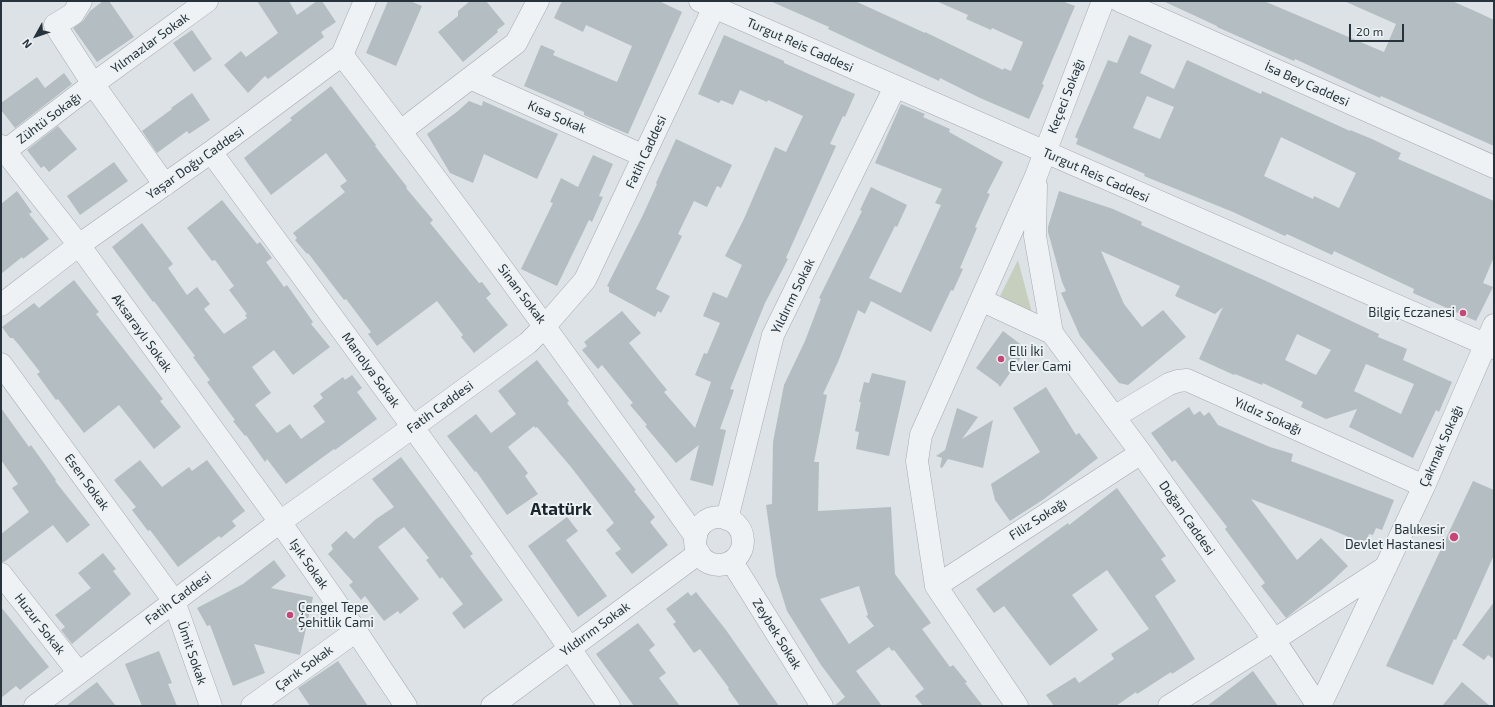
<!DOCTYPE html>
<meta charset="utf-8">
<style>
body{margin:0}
#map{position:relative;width:1495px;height:707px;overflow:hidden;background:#dde2e6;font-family:"Exo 2",sans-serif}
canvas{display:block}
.frame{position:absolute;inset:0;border:2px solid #27333c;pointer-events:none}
.north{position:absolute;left:16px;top:16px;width:40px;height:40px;-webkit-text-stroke:3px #ecf1f4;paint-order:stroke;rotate:230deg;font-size:11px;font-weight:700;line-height:16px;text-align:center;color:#27333c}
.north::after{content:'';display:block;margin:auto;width:14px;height:18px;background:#27333c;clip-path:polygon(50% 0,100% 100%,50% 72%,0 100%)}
.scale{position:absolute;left:1349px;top:24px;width:55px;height:18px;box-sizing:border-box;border:2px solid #27333c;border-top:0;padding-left:5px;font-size:12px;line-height:14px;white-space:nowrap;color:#27333c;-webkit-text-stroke:3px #ecf1f4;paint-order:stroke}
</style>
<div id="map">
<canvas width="1495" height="707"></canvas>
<div class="frame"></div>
<div class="north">N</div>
<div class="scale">20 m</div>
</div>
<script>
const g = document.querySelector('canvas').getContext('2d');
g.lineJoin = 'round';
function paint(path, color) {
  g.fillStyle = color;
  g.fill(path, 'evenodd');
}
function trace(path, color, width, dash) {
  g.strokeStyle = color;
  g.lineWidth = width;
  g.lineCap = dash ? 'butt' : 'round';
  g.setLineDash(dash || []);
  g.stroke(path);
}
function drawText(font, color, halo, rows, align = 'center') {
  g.font = font + ' "Exo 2",sans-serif';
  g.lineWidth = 4;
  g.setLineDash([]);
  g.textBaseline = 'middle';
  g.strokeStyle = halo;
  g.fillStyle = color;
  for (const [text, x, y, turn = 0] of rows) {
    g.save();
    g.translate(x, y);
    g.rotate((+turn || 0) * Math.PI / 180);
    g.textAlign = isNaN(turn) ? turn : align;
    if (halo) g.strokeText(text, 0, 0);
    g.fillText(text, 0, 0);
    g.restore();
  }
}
const green = new Path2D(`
 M1018,260L1032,313L1000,296Z`);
const building = new Path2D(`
 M103,1H109L134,37L97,62L73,28L83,21L90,11Z
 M257,1H289L297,15L317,1H322L336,22L321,32L324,37L268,79L265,76L248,93L224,65L241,51L246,57L278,33Z
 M388,1H410L422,6L396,66L366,53Z
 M470,1H486L505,24L497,30L498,32L463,62L438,32L458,16V11Z
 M562,1H659L682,12L628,134L584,115V112L524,86L541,45L555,51L553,55L617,82L632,46L586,25L583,32L554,18Z
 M770,1H855L925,33V32L1003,70L1004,68L1011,71L1023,42L992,28L991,30L966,19L968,15L936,1H1062L1075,6L1042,84L1044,85L1029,119L980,98L940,78L939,81L828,29L829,27Z
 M1163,1H1264L1384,52L1396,24L1344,1H1452L1477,12L1494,20V146L1381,96L1380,98L1295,59L1294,61L1217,27V26Z
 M192,30L212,59L194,72L173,43Z
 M724,35L784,61V63L834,85L855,94L845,117L843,116L830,144L836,146L786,258L788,259L765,303L730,389L734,390L720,429L726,430L713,486L690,480L699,445L676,463L645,426L647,425L630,405L633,403L602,365L598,369L582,350L587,346L584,342L622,311L641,333L629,343L667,390L664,392L695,428L711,382L695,375L704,353L707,354L720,323L703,316L713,292L727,298L742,265L725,256L743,221L775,147L786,152L803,116L768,100L767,102L740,90L733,105L721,100L719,103L698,94Z
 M1129,35L1152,45L1140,73L1174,89L1187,60L1261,94L1262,91L1350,131V130L1372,139L1401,153L1398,159L1494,201V257L1483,283L1493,287L1476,321L1413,293L1414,289L1334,251L1332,255L1287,234L1285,236L1233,212L1144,176L1145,174L1076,144L1078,139L1075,137L1108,60L1117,63ZM1147,96L1174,107L1160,139L1133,128ZM1281,137L1356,173L1339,208L1314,196L1313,199L1264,176Z
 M64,73L72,84L15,128L1,110V103L37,77L45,88Z
 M331,86L376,145L375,146L407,187L406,188L433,220L430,223L479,283L482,282L491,294L486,298L508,325L474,353L461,337L463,335L437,301L377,346L368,334L371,332L346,299L344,300L308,253L307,254L295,240L297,238L293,233L345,192L340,186L347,181L326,153L271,195L244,158L292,120L290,118Z
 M192,93L210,120L189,134L187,131L157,153L142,131L172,109L171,108Z
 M469,101L482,106L483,101L558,134L537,179L484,154L473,183L450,173L427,134L458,111Z
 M901,104L925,114L923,117L950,129L949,132L1003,162L987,193L990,194L975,227L977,228L960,268L963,269L953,291L951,290L931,332L871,301L865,314L858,310L838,362L823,394L827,395L814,462H819L818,511L891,507L895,574L931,623L922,629L950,667L953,665L967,682L965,683L983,706H923L915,696L924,689L894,650L892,651L889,647L856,671L882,706H834L845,697L821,665L787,611L776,576L766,505L772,504L773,442L784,385L805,341L821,299L819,298L862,211L860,210L871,187L907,205L897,227L895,226L869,278L901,293L941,205L935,203L942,189L875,163ZM859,586L868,615L866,616L874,626L849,644L820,599Z
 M58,126L77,149L49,172L44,166L41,168L27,150Z
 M676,139L732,165L721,188L717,186L707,207L694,201L678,234L682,236L656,289L670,296L661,313L658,311L655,317L609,292V287L607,286L642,217L657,184L656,183Z
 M593,155L613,164L599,196L603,197L592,222L589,220L557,286L521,269L553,203L550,202L561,178L578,187Z
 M114,162L128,181L80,215L67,196Z
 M17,191L32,212L29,214L49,239L23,259L22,257L1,274V204Z
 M1059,191L1113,209L1142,222L1141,225L1266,281L1379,334L1378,337L1407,349L1403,360L1452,382L1439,412L1436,410L1413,458L1349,427L1357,409L1326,419L1301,407L1303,402L1263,383L1262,385L1235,374L1234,375L1199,359L1223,307L1215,314L1175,296L1180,286L1101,251L1124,304L1142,327L1163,310L1186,337L1128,385L1119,383L1080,336L1061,293L1066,291L1062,282L1048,232V227ZM1297,334L1331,350L1316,375L1285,360ZM1366,364L1414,384L1401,414L1354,391Z
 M222,200L257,244L260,242L272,258L266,262L284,287L287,285L313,322L311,324L330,347L293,375L274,350L252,367L271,393L255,405L277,433L290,424L301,439L325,422L313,406L323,398L320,394L343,377L345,380L352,375L362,388L357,392L377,419L335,450L334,449L286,484L267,459L265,462L246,435L245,436L233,421L235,420L207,382L210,380L193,357L195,356L154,301L153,302L112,247L142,223L173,264L168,268L187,295L197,287L210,304L204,309L224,334L247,318L245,315L247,314L229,290L234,286L215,260L212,261L187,228Z
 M74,280L99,312L96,314L163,399L160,401L181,427L154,449L119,405L84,433L58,399L56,400L37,374L40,372L19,345L13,338H10L2,327L34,303L39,308Z
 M1003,331L1027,349L1000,387L998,384L976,368Z
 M537,360L569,401L567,403L636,490L634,491L655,517L650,522L668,545L632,574L615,553L621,549L606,530L614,523L571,467L537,427L535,428L534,426L508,447L528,473L525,476L538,494L507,515L476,471L475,472L447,436L476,414L491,433L516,414L498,391Z
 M872,373L906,381L889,456L856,449L859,432L855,431L861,402H859L864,382L869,383Z
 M1046,387L1076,435L1079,433L1098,458L1044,499L1010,521L995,500L991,484L1040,452L1013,408Z
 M1189,407L1194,415L1200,411L1204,416L1209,412L1218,425L1270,447L1293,454L1291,461L1394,500L1382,530L1376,528L1373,535L1369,534L1365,544L1330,529L1251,499L1297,560L1321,538L1348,566L1330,583L1286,618L1261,586L1265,583L1225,529L1227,527L1175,460L1172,462L1151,433Z
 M1,408L29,447L31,445L56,480L55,481L90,525L67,543L53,525L4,562H1V534L29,512L12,488L18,484L1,460Z
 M957,408L978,417L962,439L993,420L983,468L948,459L942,468L940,467L942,458L936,456L945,450Z
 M401,457L473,554L470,556L503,600L464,629L452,613L463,604L442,577L440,579L426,560L429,558L404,527L378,547L419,599L400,614L398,611L384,621L365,596L361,600L349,585L353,582L328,554L333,549L331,545L346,531L354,539L376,519L394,507L372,479Z
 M140,460L162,487L189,467L192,471L207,460L245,511L232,521L236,526L221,538L219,536L178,567L150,530L148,531L132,510L136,507L114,480Z
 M1473,481L1494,490V555L1456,640L1454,639L1433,685L1386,666Z
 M1117,488L1166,556L1161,559L1176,581L1155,596L1195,659L1172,674L1171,672L1137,694L1136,692L1116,706H1054L1046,695L1075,677L1079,683L1114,659L1111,654L1149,629L1107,570L1072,595L1098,630L1050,666L1004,606L994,613L976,589L1068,523L1069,525Z
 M567,517L578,531L566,540L607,596L578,617L528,546Z
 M103,553L116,569L113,571L131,594L72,644L61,630L65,627L55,615L91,588L78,573Z
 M274,560L286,576L271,588L313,597L300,655L254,644L265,673L233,686L210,625L207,626L197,608L243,584Z
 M688,592L691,596L696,592L726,630L779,706H740L728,689L729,688L700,649L694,653L673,624L676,622L666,609Z
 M1494,602V659L1488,655L1484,660L1462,645Z
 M1,607L49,667L20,690L16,686L1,698Z
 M638,623L655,645L649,650L666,673L659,678L680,706H634L596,654Z
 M159,651L172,683L168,684L177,706H142L125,664Z
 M338,661L368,706H310L298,688Z
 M1253,671L1278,706H1207Z
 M97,682L116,706H66L85,691Z
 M1462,682L1490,706H1442Z`);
const minor = new Path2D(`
 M81,1L73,14L55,25L93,84L165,185
 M700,1L1494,348
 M1120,1L1494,167
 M342,55C464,213 580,375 696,537
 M470,78L644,156
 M401,131L516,43L538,1
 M1,146L79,245L280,522L356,631L406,706
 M5,151L93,84L207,1
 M211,152C346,336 482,518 609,706
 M1036,185L1035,236L1052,333L1141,453L1274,640L1318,706
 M981,300L1052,333
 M1,305L79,245L211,152L342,55L365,1
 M1,364L174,601L211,706
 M1114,417L1169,384L1178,381L1187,380L1424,486
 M695 541a24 24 0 1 1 48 0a24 24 0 1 1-48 0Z
 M727,519L773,335L895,87
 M732,562L822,706
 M1,574L79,673
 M936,586L1141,453
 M35,706L280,522L413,427L528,343L545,326L585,280L717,1
 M252,706L356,631
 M492,706L699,553
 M1017,706L936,586L917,461L921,435L1036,176L1103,1
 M1169,706L1274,640L1386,567
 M1320,706L1424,486L1494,325`);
const markers = [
 [1463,313,4,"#c74675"],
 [1001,359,4,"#c74675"],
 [1454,537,5,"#c74675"],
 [290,615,4,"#c74675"]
];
const streetNames = [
 ["Yılmazlar Sokak",150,43,-36],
 ["Turgut Reis Caddesi",800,45,24],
 ["İsa Bey Caddesi",1307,84,24],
 ["Keçeci Sokağı",1066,96,-69],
 ["Kısa Sokak",557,117,24],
 ["Zühtü Sokağı",49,118,-37],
 ["Fatih Caddesi",646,152,-65],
 ["Yaşar Doğu Caddesi",195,163,-35],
 ["Turgut Reis Caddesi",1096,175,24],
 ["Sinan Sokak",522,294,53],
 ["Yıldırım Sokak",793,296,-64],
 ["Aksaraylı Sokak",142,333,54],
 ["Manolya Sokak",371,370,54],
 ["Fatih Caddesi",440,407,-36],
 ["Yıldız Sokağı",1268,416,24],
 ["Çakmak Sokağı",1441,446,-66],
 ["Esen Sokak",87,482,54],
 ["Doğan Caddesi",1187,518,55],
 ["Filiz Sokağı",1038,519,-33],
 ["Işık Sokak",309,564,55],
 ["Fatih Caddesi",178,598,-37],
 ["Huzur Sokak",40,624,52],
 ["Yıldırım Sokak",595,629,-36],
 ["Zeybek Sokak",777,634,58],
 ["Ümit Sokak",192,653,71],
 ["Çarık Sokak",304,668,-36]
];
const poiNames = [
 ["Bilgiç Eczanesi",1455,313],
 ["Elli İki",1009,352,"left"],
 ["Evler Cami",1009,367,"left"],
 ["Balıkesir",1445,530],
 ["Devlet Hastanesi",1445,545],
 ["Çengel Tepe",298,608,"left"],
 ["Şehitlik Cami",298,623,"left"]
];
const districtNames = [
 ["Atatürk",561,509]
];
paint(green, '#c6cfbe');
paint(building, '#b4bdc2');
trace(minor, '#a3aab0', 23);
trace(minor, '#eff2f5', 22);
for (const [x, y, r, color] of markers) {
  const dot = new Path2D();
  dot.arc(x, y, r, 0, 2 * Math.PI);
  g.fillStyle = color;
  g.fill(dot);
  trace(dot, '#ecf1f4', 1.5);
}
drawText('13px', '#27333c', '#ecf1f4', streetNames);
drawText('13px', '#27333c', '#ecf1f4', poiNames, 'right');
drawText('bold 17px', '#19242c', '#ecf1f4', districtNames);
</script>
